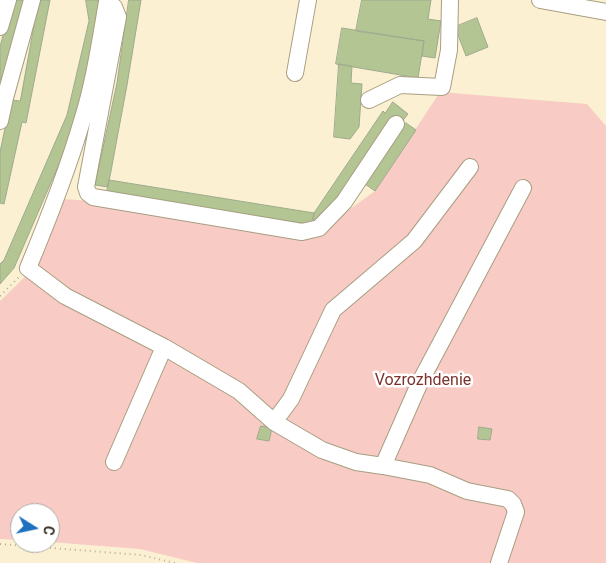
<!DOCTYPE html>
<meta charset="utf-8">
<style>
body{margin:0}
#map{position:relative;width:606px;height:563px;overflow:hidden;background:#fbf1d2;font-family:Roboto,sans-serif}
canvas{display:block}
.north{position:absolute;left:10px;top:503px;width:50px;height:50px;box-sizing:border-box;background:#fff;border:1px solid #adaba7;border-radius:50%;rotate:100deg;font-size:14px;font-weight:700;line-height:20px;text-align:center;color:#322e23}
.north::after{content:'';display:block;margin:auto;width:18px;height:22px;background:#1d70be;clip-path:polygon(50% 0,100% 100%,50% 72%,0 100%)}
</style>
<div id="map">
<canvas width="606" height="563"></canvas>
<div class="north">С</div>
</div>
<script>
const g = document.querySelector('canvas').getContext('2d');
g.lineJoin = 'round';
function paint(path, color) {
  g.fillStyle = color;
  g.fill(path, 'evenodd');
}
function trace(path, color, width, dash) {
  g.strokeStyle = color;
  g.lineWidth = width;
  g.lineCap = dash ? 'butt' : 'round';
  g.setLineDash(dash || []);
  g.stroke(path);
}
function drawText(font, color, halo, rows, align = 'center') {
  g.font = font + ' Roboto,sans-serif';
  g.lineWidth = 5;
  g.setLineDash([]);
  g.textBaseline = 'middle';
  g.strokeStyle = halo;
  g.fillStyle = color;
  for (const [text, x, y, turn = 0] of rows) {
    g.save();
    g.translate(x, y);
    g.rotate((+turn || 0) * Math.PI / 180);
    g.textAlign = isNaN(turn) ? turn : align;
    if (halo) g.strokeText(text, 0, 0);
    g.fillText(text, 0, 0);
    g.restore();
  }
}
const green = new Path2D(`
 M440,92L587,104L606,126V563H197L140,549L50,542V513H20V540L0,539V301L31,271L62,199L93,201L321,230L375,191Z`);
const building = new Path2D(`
 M13,0H26L0,92V47Z
 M39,0H50L26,123L22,122L4,204L0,203V152L11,100L20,101Z
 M86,0H98L100,19L79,118L14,268L0,284V264L4,260L67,115L89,21Z
 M129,0H141L127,85L108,187L95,185L117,83Z
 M362,0H431L428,19L441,21L435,58L422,56L424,41L356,31Z
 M477,18L488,47L466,56L455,27Z
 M342,28L424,41L418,78L336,64Z
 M339,64L352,66L351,83L362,84L359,127L350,139L334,137Z
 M393,102L408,114L325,218L319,215L317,224H312L314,213L383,111L385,113Z
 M406,123L416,130L375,191L365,184Z
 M109,180L314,213L312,225L107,192Z
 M261,426L272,428L269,441L257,439Z
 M479,427L492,429L490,440L478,439Z`);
const path = new Path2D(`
 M0,296L19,277
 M0,544L141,555L175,563`);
const minor = new Path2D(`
 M107,0L114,7L118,17L86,187L88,193L93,197L302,232L319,228L344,202L396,124
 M540,0L606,12
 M107,2C100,42 94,83 82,121C67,172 48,220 28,268L65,296L164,347L239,391L274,422L322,450L356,462L383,466L420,382L523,188
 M0,27L8,0
 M295,73L308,0
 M369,100L400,85L442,87L449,50L450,0
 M0,121L5,98L32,0
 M274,422L291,399L333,310L414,241L470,167
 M114,462L164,347
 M383,466L430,475L467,491L508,499L513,504L516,512L499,563`);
const parkNames = [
 ["Vozrozhdenie",423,381]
];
paint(green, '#f8cbc5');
paint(building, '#b3c592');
trace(building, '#9faa8e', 1);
trace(minor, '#a89e82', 18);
trace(path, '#b6ae96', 2, [1, 4]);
trace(minor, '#fff', 16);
drawText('16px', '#7b332c', '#fff', parkNames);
</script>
